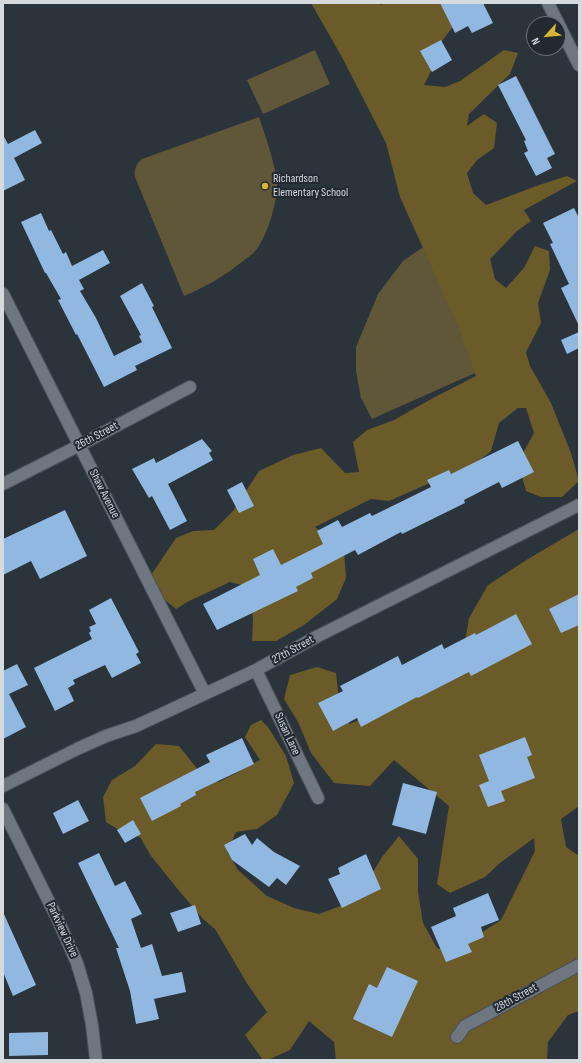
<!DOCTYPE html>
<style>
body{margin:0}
#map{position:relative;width:582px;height:1063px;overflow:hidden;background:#2b333b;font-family:"Sofia Sans Condensed",sans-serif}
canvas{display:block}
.frame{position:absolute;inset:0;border:4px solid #d5dadf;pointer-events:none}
.north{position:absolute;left:526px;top:16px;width:40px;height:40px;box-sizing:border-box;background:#222931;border:1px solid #6a7077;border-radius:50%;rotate:243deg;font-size:11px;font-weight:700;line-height:16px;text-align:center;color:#d5dadf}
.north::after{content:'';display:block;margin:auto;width:14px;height:18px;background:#d7b434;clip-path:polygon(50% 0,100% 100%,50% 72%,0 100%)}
</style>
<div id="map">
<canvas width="582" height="1063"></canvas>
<div class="frame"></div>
<div class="north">N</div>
</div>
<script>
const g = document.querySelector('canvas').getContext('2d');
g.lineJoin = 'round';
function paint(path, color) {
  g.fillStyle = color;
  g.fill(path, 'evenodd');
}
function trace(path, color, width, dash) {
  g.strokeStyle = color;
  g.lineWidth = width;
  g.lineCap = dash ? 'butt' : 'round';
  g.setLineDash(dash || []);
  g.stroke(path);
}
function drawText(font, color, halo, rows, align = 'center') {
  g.font = font + ' "Sofia Sans Condensed",sans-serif';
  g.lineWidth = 4;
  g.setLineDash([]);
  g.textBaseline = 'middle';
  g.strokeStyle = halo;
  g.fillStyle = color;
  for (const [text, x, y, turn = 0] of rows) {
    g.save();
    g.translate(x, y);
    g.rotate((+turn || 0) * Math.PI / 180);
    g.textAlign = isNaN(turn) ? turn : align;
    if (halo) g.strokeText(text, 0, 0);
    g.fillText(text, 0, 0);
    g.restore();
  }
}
const green = new Path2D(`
 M315,50L330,84L263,114L247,80Z
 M259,117C266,138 274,160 277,182C279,198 267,237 256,250C252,255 246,258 242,262C224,276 206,287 184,296L135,177C134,169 136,164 142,159Z
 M426,245L479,354L475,373L372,419L361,398L356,371V347L378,294L403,261Z`);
const forest = new Path2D(`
 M311,3H380L381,5L385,3H481L467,20L452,28L435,50L431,71L424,85L445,87L460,81L504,50L518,53L510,74L469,114L467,126L484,114L497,123L494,148L477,160L467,173L473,193L486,205L539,185L567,176L577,181L524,210L531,221L517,231L490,259L495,279L506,288L524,268L535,246L549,251L550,270L538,303L541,323L526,352L530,366L551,403L571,453L579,481L562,497H541L526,491L518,462L534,433L526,408H518L499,423L491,451L480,460L466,468L446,476L389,501L371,499L315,527L344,550L346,578L337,599L304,625L276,641H252L253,620L250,587L230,582L189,601L176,609L159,595L151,575L176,538L193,531L214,530L233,511L259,471L293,455L321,448L345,473L359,472L353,442L367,430L394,420L433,398L476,376L459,328L400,197L386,143L343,59Z
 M579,529V806L561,819L566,847L579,856V1011L568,1015L548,1042L547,1060H336L334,1042L309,1021L290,1050L268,1060H263L245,1035L267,1012L248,985L215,929L203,919L180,892L151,856L140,837L122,832L106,822L103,797L112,780L135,766L156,744L179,746L206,780L219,782L260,760L245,737L251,725L261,720L268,727L286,756L294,783L277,815L257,829L236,832L227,852L238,870L267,896L294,908L319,914L356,900L382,857L399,836L418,859V892L423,923L437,948L452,952L501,920L535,851L534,838L500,863L485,877L450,893L437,884L449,806L394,760L370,786L334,783L311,753L298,722L284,699L290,675L317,667L336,673L340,708L350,724L459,677L469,618L488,585L528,559Z`);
const building = new Path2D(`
 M440,3H483L493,23L472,33L468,26L455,33Z
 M441,40L452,60L432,72L420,51Z
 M516,76L555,154L547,158L552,168L536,176L524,153L528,151L524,141L526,140L498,85Z
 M35,130L42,143L14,158L25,180L3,191V135L8,144Z
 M574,208L579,218V326L561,288L569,284L550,244L553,243L543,223Z
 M41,213L49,231L51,230L63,254L66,252L72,266L103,250L110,263L79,280L84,289L80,291L96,318L114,356L142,342L139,336L141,335L120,296L142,283L154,306L152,307L172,348L135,366L137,370L104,387L77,334L76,335L58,300L61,299L46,273H45L21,222Z
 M579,332V348L567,354L561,340Z
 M202,439L212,451L209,453L213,460L168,484L187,521L170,530L152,496L149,498L132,469L154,458L156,463Z
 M518,441L534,472L502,488L499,482L464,500L465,503L402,534L401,532L358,555L355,550L311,573L313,578L296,587L298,591L217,630L203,604L260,575L253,559L273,549L281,565L323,544L317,531L338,520L342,527L370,513L372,516L431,487L427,480L449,470L451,474Z
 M242,482L254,506L239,513L227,490Z
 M65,510L87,556L40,579L31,561L3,575V539Z
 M579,594V625L561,633L549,609Z
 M111,598L139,652L136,654L141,663L112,678L105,665L73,680L75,684L68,688L74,701L55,711L34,668L92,639L89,633L91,631L89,627L96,624L89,610Z
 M516,614L532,644L471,676L469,672L418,698L417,697L361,727L357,718L333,731L318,703L343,691L340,686L398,656L402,665L442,644L444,649L475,633L476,635Z
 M17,664L28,685L9,694L26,727L3,739V671Z
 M525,737L532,755L527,757L535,778L501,791L505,801L488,807L479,785L489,781L479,755Z
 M242,738L254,764L195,792L196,795L180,804L181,806L152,821L140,798L210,762L206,755Z
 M403,783L437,792L426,834L392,825Z
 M78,800L89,821L63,834L53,813Z
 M133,820L141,834L125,843L117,830Z
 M245,834L252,845L257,838L274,852L300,866L286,885L277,878L269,887L232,860L224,845Z
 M99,853L115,886L125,881L142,914L131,919L141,948L152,944L162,976L182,972L186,992L154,999L159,1019L136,1024L130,991L116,948H119L78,863Z
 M366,854L381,889L342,908L328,879L340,874L338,868Z
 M488,893L499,920L481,927L484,937L468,944L472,952L446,962L431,927L456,916L453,908Z
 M195,905L201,924L178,932L170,913Z
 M3,912L36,985L13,996L3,972Z
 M387,967L418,981L392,1037L353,1019L369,984L377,988Z
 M48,1032V1055L9,1056V1033Z`);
const minor = new Path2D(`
 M548,3L579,65
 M3,294L205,694
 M3,484L80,445L190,387
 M256,670L318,798
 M3,786L77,749L106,736L136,726L256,670L318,636L579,505
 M3,809L58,920L77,963L86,993L92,1025L96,1060
 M457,1037L465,1026L579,965`);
const markers = [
 [265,186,4,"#d7b434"]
];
const poiNames = [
 ["Richardson",273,179],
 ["Elementary School",273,193]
];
const streetNames = [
 ["26th Street",97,436,-28],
 ["Shaw Avenue",104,494,63],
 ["27th Street",293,650,-29],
 ["Susan Lane",287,734,65],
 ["Parkview Drive",62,930,65],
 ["28th Street",516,998,-29]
];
paint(green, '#605638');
paint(forest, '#6b5b29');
paint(building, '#90b8e0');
trace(minor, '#4a5057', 14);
trace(minor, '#6e7780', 12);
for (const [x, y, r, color] of markers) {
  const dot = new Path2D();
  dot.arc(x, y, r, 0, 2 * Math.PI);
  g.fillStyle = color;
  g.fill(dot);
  trace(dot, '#222931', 1.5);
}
drawText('12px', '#d5dadf', '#222931', poiNames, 'left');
drawText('12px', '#d5dadf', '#222931', streetNames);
</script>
